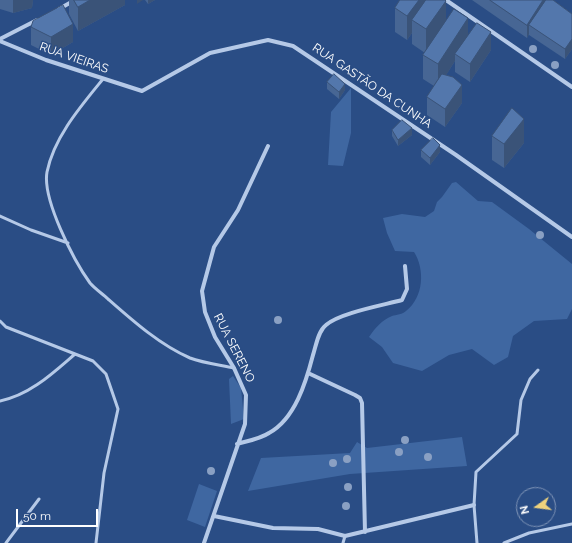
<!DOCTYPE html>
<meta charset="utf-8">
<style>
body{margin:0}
#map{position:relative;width:572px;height:543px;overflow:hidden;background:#2a4d85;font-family:Raleway,sans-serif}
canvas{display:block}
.north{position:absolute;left:516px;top:487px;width:40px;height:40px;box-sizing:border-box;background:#2a4d85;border:1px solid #7f94b6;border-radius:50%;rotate:256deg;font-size:11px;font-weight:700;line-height:16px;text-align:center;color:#fff}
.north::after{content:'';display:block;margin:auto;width:14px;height:18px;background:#eed27d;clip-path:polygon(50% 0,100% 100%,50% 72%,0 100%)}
.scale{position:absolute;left:16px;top:509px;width:82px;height:18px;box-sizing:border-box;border:2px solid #fff;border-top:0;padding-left:5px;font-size:12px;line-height:14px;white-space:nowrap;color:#fff;-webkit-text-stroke:3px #2a4d85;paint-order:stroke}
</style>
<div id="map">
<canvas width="572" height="543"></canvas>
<div class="north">N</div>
<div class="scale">50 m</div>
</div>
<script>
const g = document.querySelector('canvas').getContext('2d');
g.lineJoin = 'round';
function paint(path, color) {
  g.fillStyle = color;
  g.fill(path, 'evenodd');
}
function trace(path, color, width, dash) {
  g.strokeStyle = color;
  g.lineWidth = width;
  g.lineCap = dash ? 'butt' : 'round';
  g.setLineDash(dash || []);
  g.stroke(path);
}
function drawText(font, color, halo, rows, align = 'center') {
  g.font = font + ' Raleway,sans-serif';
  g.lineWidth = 3;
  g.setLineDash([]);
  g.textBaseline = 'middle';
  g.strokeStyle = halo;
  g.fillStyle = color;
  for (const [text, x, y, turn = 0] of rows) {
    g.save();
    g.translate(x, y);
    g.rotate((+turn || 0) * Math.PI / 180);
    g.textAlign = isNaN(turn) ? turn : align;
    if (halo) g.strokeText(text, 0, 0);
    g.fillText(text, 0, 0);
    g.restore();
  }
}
const green = new Path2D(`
 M351,88V133L343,166L328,165L331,112Z
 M456,182L478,201L492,202L529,229L572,264V309L567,319L534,321L513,336L508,357L494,365L472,349L449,355L422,371L393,363L382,347L369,337C375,328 382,320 392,316C396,315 403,314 406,311C424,297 425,269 414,252L395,251L387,233L383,218L402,214L425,217L434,211L437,202L442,197L452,183Z
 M233,376L241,388L244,419L231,424L229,379Z
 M462,437L467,466L350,474L248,491L261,458L350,453L357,442L367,448Z
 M199,484L217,491L205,527L187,520Z`);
const lane = new Path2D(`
 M103,79C81,106 54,137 47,172C42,199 74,261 90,283C95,289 103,294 108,299C133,321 160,345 190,358C203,363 220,365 234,368
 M0,216L31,230L68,243
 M0,321L6,327L93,361L106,374L118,409L104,473L96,543
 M0,401C30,395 53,373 75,354
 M6,543L39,499
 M343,543L345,536
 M477,543L474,505L476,472L517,434L521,400L530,379L538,370
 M504,543L529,533L572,524`);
const street = new Path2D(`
 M446,0L572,87
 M59,9L75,0
 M0,39L37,20
 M0,41L46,60L142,91L210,53L268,40L293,46L456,155L572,237
 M308,373L355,395L360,398L362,403L365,532
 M237,444C247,441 260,439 269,433C295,419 306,382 313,355C316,346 318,331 326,325C339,313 384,305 402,300L407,289L405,266
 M214,516L273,528L318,529L345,536L474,505
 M204,543L245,424L246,395L234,368L215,337L205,312L202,291L214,247L238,210L268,146`);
const trees = [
 [533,49],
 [555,65],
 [540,235],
 [278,320],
 [405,440],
 [399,452],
 [428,457],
 [347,459],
 [333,463],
 [211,471],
 [348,487],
 [346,506]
];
const wall = new Path2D(`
 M0,0H33L32,8L13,13L0,9Z
 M69,0H125V5L78,31L69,14Z
 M145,0H155L148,4Z
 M472,0H553L572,14V49L565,59L529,35V34L527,38Z
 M395,8L446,21L468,36L491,50L470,82L455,72V61L446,75L462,103L445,127L427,115V97L434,86L423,79V55L425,53L412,44V33L407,40L395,32Z
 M31,27L73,42L51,55L31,45Z
 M327,82L345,90L339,99L327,89Z
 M392,130L412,135L398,146L392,136Z
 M492,136L524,143L504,168L492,160Z
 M421,150L440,152L430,165L421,157Z`);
const shadedWall = new Path2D(`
 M13,0H33L32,8L13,13Z
 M90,0H125V5L78,31V7Z
 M137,0H143L137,4Z
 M148,0H155L148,4Z
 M419,0H428L412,20V33L407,40V16Z
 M543,0H551L529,25V34L527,38V25Z
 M446,1V25L426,54V29Z
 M468,18V42L455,54V61L438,88V64Z
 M73,24V42L51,55V37Z
 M491,32V50L470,82V64Z
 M572,39V49L565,59V49Z
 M345,84V90L339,99V92Z
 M462,85V103L445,127V109Z
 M524,119V143L504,168V144Z
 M412,128V135L398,146V140Z
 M440,145V152L430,165V158Z`);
const building = new Path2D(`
 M74,0H90L78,7Z
 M400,0H419L407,16L395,8Z
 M426,0H445L446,1L426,29L412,20Z
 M490,0H543L527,25Z
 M546,0H553L572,14V39L565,49L529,25Z
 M63,5L73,24L51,37L31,27L33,21Z
 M454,9L468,18L438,64L423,55Z
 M477,23L491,32L470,64L455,54Z
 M334,74L345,84L339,92L327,82Z
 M442,74L453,77L462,85L445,109L427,97Z
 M512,108L524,119L504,144L492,136Z
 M402,120L412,128L398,140L392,130Z
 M433,138L440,145L430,158L421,150Z`);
const streetNames = [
 ["RUA VIEIRAS",74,58,19],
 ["RUA GASTÃO DA CUNHA",372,86,34],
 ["RUA SERENO",234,348,63]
];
paint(green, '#3f67a1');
trace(lane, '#b5c9e7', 3);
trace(street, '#b5c9e7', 4);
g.fillStyle = '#8aa0c3';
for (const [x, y] of trees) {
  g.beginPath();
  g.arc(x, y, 4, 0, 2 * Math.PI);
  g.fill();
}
paint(wall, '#476694');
paint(shadedWall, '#3a5378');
paint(building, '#5377ac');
trace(building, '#3a5378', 1);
drawText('12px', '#fff', '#2a4d85', streetNames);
</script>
